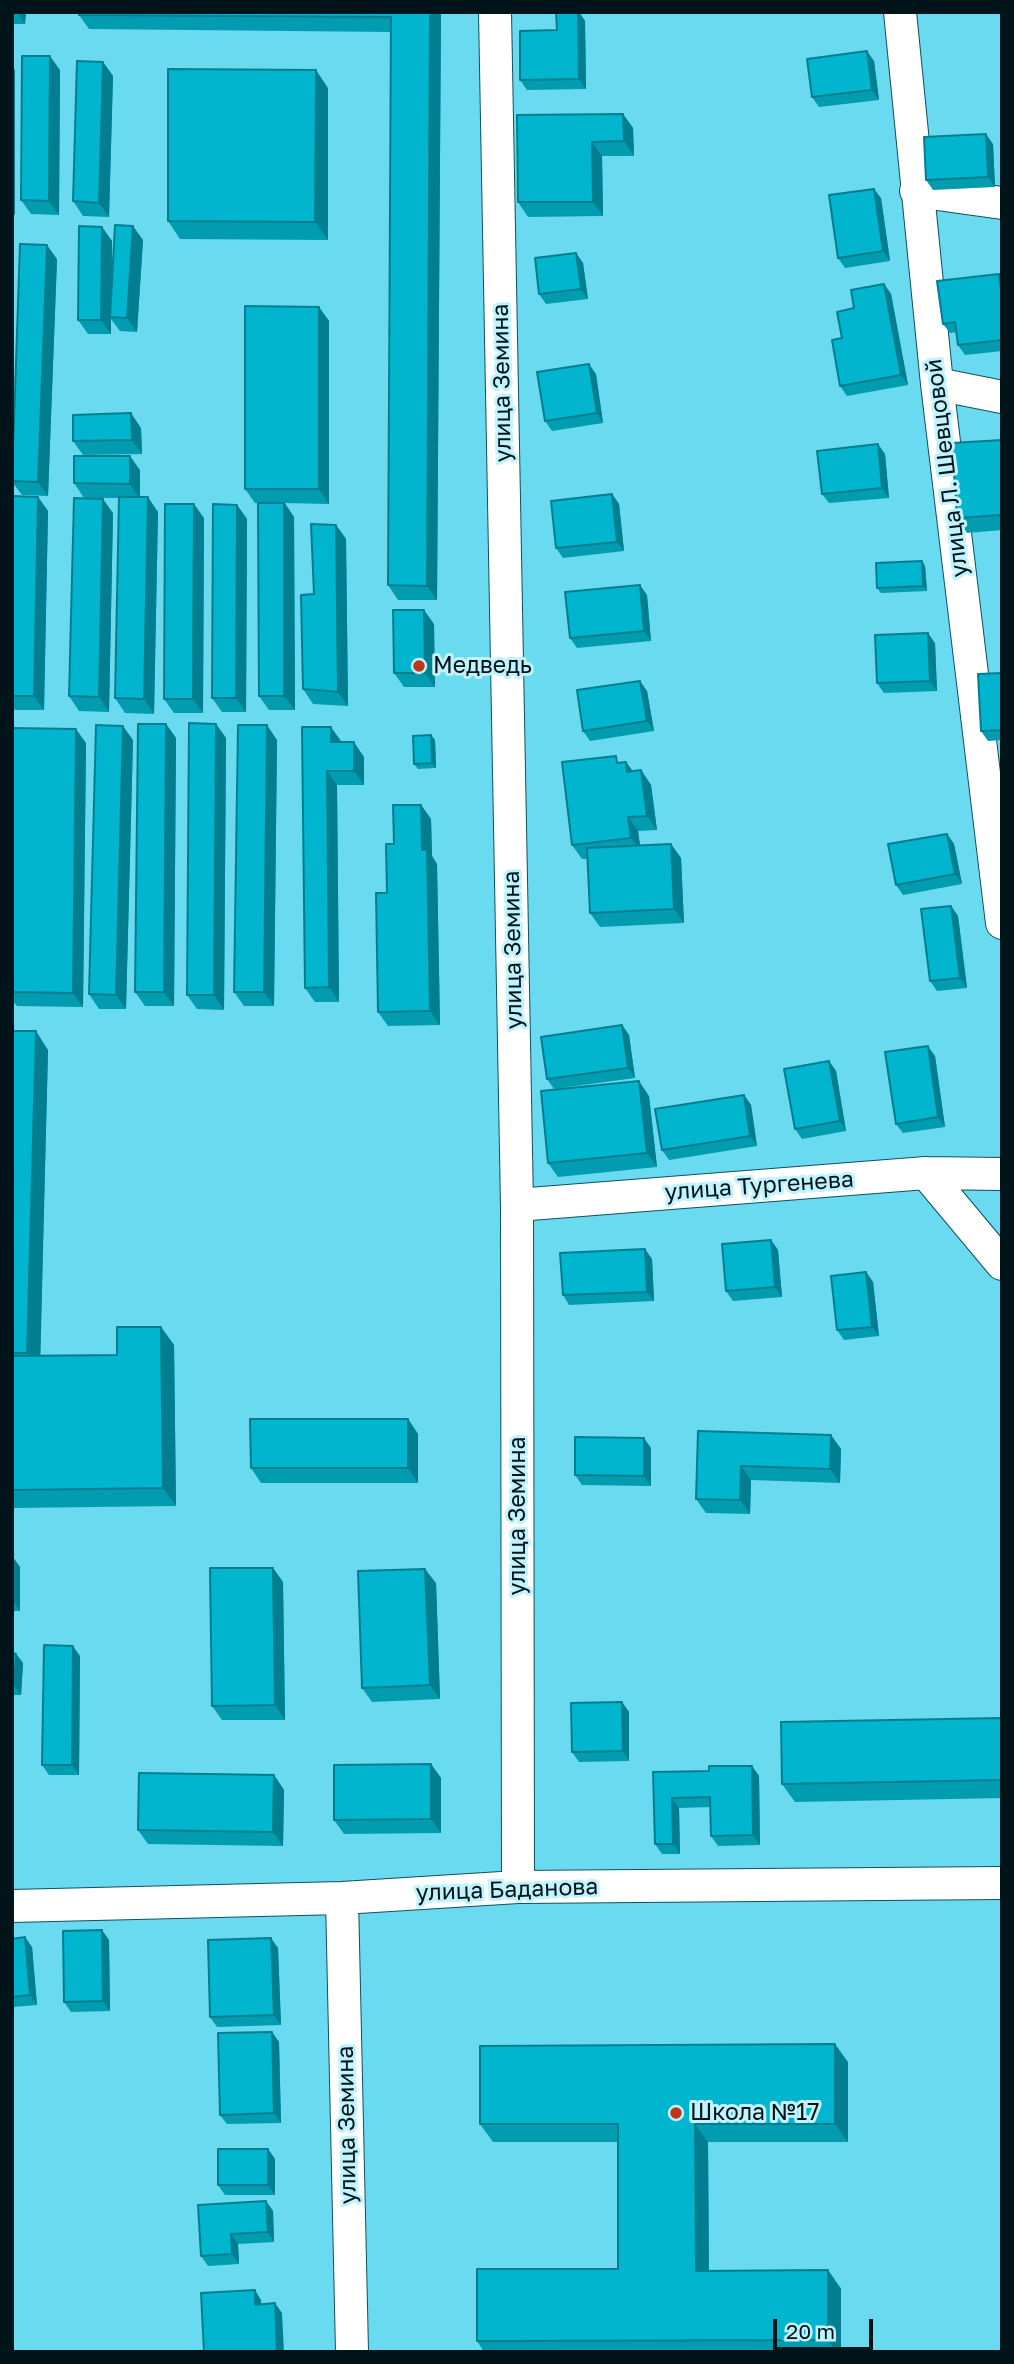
<!DOCTYPE html>
<meta charset="utf-8">
<style>
body{margin:0}
#map{position:relative;width:1014px;height:2364px;overflow:hidden;background:#6adaf0;font-family:"Golos Text",sans-serif}
canvas{display:block}
.frame{position:absolute;inset:0;border:14px solid #001419;pointer-events:none}
.scale{position:absolute;left:773px;top:2319px;width:100px;height:32px;box-sizing:border-box;border:4px solid #001419;border-top:0;padding-left:9px;font-size:21px;line-height:24px;white-space:nowrap;color:#001419;-webkit-text-stroke:5px #c0f3fd;paint-order:stroke}
</style>
<div id="map">
<canvas width="1014" height="2364"></canvas>
<div class="frame"></div>
<div class="scale">20 m</div>
</div>
<script>
const g = document.querySelector('canvas').getContext('2d');
g.lineJoin = 'round';
function trace(path, color, width, dash) {
  g.strokeStyle = color;
  g.lineWidth = width;
  g.lineCap = dash ? 'butt' : 'round';
  g.setLineDash(dash || []);
  g.stroke(path);
}
function paint(path, color) {
  g.fillStyle = color;
  g.fill(path, 'evenodd');
}
function drawText(font, color, halo, rows, align = 'center') {
  g.font = font + ' "Golos Text",sans-serif';
  g.lineWidth = 6;
  g.setLineDash([]);
  g.textBaseline = 'middle';
  g.strokeStyle = halo;
  g.fillStyle = color;
  for (const [text, x, y, turn = 0] of rows) {
    g.save();
    g.translate(x, y);
    g.rotate((+turn || 0) * Math.PI / 180);
    g.textAlign = isNaN(turn) ? turn : align;
    if (halo) g.strokeText(text, 0, 0);
    g.fillText(text, 0, 0);
    g.restore();
  }
}
const minor = new Path2D(`
 M495,12L517,1205L518,1887
 M900,12L937,384L1002,923
 M916,191L1002,203
 M937,384L1002,397
 M926,1173L1002,1264
 M517,1205L926,1173L1002,1174
 M342,1898L352,2352
 M12,1906L342,1898L518,1887L1002,1883`);
const wall = new Path2D(`
 M12,12H26L25,24H12Z
 M441,12L437,600H398L388,585L391,32L89,29L79,15Z
 M556,12H579L585,21L586,89L527,90L520,80L557,30Z
 M874,61L879,100L819,107L812,97Z
 M103,62L113,76L109,217L83,216L73,201Z
 M60,70L59,215L31,214L21,200Z
 M328,88V240L180,239L168,221Z
 M623,114L633,128L634,156H602L603,216L528,217L518,202Z
 M993,144L995,187L933,190L926,180Z
 M881,198L890,261L845,268L838,258Z
 M102,227L112,241V281L143,240L137,332L120,331L111,319V334H88L78,320Z
 M576,253L583,263L588,299L546,304L539,294Z
 M57,259L48,496L22,495L12,482Z
 M999,274L1002,278V351L965,355L958,345L957,332L950,333L943,324Z
 M884,284L891,294L908,385L847,396L840,386L842,338L854,308Z
 M319,307L329,321V504L285,503L294,517L295,710H269L259,696L258,503H255L245,489Z
 M596,374L603,423L552,431L545,421Z
 M141,428L142,454L83,455L73,441Z
 M1002,440V530L967,533L957,518Z
 M885,454L889,498L829,503L822,494Z
 M140,470V497L158,512L154,714L125,713L115,698L119,498H84L74,483Z
 M612,494L619,504L624,551L563,558L556,548Z
 M12,496L38,497L48,511L44,710H15L12,706Z
 M237,505L247,519L246,712H222L212,698Z
 M113,513L109,712L79,711L69,696Z
 M204,518L203,713H174L164,699Z
 M336,525L346,539L348,706L313,704L303,689L314,594Z
 M922,561L925,566L927,591L881,593L877,588Z
 M647,595L651,641L577,648L570,638Z
 M434,624L435,687H404L394,673Z
 M935,643L937,691L884,693L877,683Z
 M1002,673V740L988,741L981,731Z
 M647,691L654,731L590,741L583,731Z
 M166,724L176,738L174,1006H145L135,992Z
 M216,724L226,738L224,1010L197,1009L187,995Z
 M302,727L341,741V742L364,757V785H337L339,1002H315L305,988Z
 M12,728L86,743L83,1007L17,1006L12,1000Z
 M431,735L435,740L436,768L418,769L414,764Z
 M133,740L126,1009H99L89,994Z
 M277,740L274,1006H244L234,992Z
 M626,762L633,771L641,770L651,785L657,830L638,831L640,845L671,844L681,858L684,923L600,927L590,913L587,859H582L572,845L621,763Z
 M421,805L431,819L432,856L437,864L440,1025L388,1026L378,1012L387,893L394,844Z
 M947,834L954,844L962,884L903,895L896,885Z
 M951,906L958,916L967,988L937,991L930,981Z
 M622,1025L629,1035L635,1078L554,1089L547,1079Z
 M12,1031L48,1050L40,1356L117,1355L161,1327L174,1345L176,1506L12,1508Z
 M935,1056L945,1127L903,1133L896,1124Z
 M829,1061L836,1071L846,1131L802,1139L795,1129Z
 M744,1095L751,1105L757,1146L669,1160L662,1150Z
 M649,1096L657,1167L558,1177L548,1163Z
 M771,1240L778,1250L782,1297L733,1301L726,1291Z
 M652,1259L654,1301L569,1305L563,1295Z
 M866,1272L873,1282L879,1336L844,1340L837,1330Z
 M408,1419L418,1434V1483H261L251,1468Z
 M698,1431L831,1435L841,1449L840,1483L751,1480L750,1514L706,1513L696,1499Z
 M651,1448V1486L582,1485L575,1475Z
 M12,1556L20,1567V1611H12Z
 M273,1568L283,1582L285,1720H222L212,1706Z
 M436,1583L440,1699L372,1702L362,1688Z
 M12,1653L16,1654L23,1663L21,1695H12Z
 M80,1656L79,1775H49L42,1765Z
 M622,1702L629,1712V1761L579,1762L572,1752Z
 M1002,1718V1798L795,1802L782,1784Z
 M431,1764L441,1778V1833L344,1834L334,1820Z
 M752,1766L759,1776L760,1845L718,1846L711,1836L710,1807L679,1808L680,1854H662L655,1844L653,1772L709,1771Z
 M274,1775L284,1790L283,1846L148,1844L138,1830Z
 M12,1939L32,1947L37,2005L12,2007Z
 M109,1940L110,2011L71,2012L64,2002Z
 M278,1948L281,2025L217,2027L210,2017Z
 M272,2032L279,2042L281,2123L227,2124L220,2115Z
 M848,2062V2142H708L709,2271L828,2270L841,2289V2352H484L477,2341L618,2269V2142H493L480,2124Z
 M268,2149L275,2159V2195H225L218,2185Z
 M266,2201L273,2211L274,2242L238,2244L239,2264L208,2266L201,2256Z`);
const shadedWall = new Path2D(`
 M17,12H26L25,24Z
 M430,12H441L437,600L427,586Z
 M578,12H579L585,21L586,89L579,79Z
 M867,51L874,61L879,100L872,90Z
 M50,56L60,70L59,215L49,201Z
 M103,62L113,76L109,217L99,203Z
 M12,66L15,70V215L12,212Z
 M316,70L328,88V240L315,222Z
 M623,114L633,128L634,156L624,141Z
 M986,134L993,144L995,187L988,177Z
 M592,142L602,156L603,216L593,202Z
 M874,189L881,198L890,261L883,251Z
 M133,226L143,240L137,332L127,318Z
 M102,227L112,241L111,317H110L111,319V334L101,320Z
 M47,245L57,259L48,496L38,482Z
 M576,253L583,263L588,299L581,289Z
 M999,274L1002,278V298Z
 M884,284L891,294L908,385L901,375Z
 M319,307L329,321V504L319,489Z
 M589,364L596,374L603,423L597,413Z
 M131,413L141,428L142,454L132,440Z
 M878,444L885,454L889,498L882,488Z
 M130,456L140,470V499L130,484Z
 M612,494L619,504L624,551L617,542Z
 M38,497L48,511L44,710L34,696Z
 M148,497L158,512L154,714L144,699Z
 M103,499L113,513L109,712L99,697Z
 M284,503L294,517L295,710L284,696Z
 M194,504L204,518L203,713L193,699Z
 M237,505L247,519L246,712L236,698Z
 M336,525L346,539L348,706L338,692Z
 M922,561L925,566L927,591L923,586Z
 M640,585L647,595L651,641L644,631Z
 M424,610L434,624L435,687L425,673Z
 M928,633L935,643L937,691L930,681Z
 M640,681L647,691L654,731L647,721Z
 M166,724L176,738L174,1006L164,992Z
 M216,724L226,738L224,1010L214,995Z
 M267,725L277,740L274,1006L264,992Z
 M123,726L133,740L126,1009L116,995Z
 M331,727L341,741V756L331,742Z
 M76,729L86,743L83,1007L73,993Z
 M431,735L435,740L436,768L432,763Z
 M354,742L364,757V785L354,771Z
 M626,762L636,776L627,772Z
 M641,770L651,785L657,830L647,816Z
 M327,771L337,785L339,1002L329,987Z
 M421,805L431,819L432,856L437,864L440,1025L430,1011L422,850Z
 M628,817L638,831L641,852L631,838Z
 M947,834L954,844L962,884L955,874Z
 M671,844L681,858L684,923L674,909Z
 M951,906L958,916L967,988L960,978Z
 M622,1025L629,1035L635,1078L628,1068Z
 M36,1031L48,1050L40,1372L27,1353Z
 M928,1046L935,1056L945,1127L938,1117Z
 M829,1061L836,1071L846,1131L840,1121Z
 M639,1081L649,1096L657,1167L647,1153Z
 M744,1095L751,1105L757,1146L750,1136Z
 M771,1240L778,1250L782,1297L775,1287Z
 M645,1249L652,1259L654,1301L647,1292Z
 M866,1272L873,1282L879,1336L872,1327Z
 M161,1327L174,1345L176,1506L163,1488Z
 M408,1419L418,1434V1483L408,1468Z
 M831,1435L841,1449L840,1483L830,1469Z
 M644,1438L651,1448V1486L644,1476Z
 M741,1466L751,1480L750,1514L740,1500Z
 M12,1556L20,1567V1611L12,1600Z
 M273,1568L283,1582L285,1720L275,1705Z
 M425,1569L436,1583L440,1699L430,1685Z
 M73,1646L80,1656L79,1775L72,1765Z
 M16,1654L23,1663L21,1695L14,1685Z
 M622,1702L629,1712V1761L623,1751Z
 M431,1764L441,1778V1833L431,1819Z
 M752,1766L759,1776L760,1845L753,1835Z
 M274,1775L284,1790L283,1846L273,1832Z
 M672,1798L679,1808L680,1854L673,1844Z
 M102,1930L109,1940L110,2011L103,2001Z
 M25,1937L32,1947L37,2005L30,1995Z
 M271,1938L278,1948L281,2025L274,2015Z
 M272,2032L279,2042L281,2123L274,2113Z
 M835,2044L848,2062V2142L835,2124Z
 M695,2124L708,2142L709,2289L696,2271Z
 M268,2149L275,2159V2195L268,2185Z
 M266,2201L273,2211L274,2242L268,2232Z
 M231,2234L238,2244L239,2264L232,2254Z
 M828,2270L841,2289V2352H836L828,2340Z
 M255,2290L261,2300L262,2315L255,2305Z
 M275,2303L282,2313L284,2352H277Z`);
const building = new Path2D(`
 M79,12H430L427,586L388,585L391,17L79,15Z
 M556,12H578L579,79L520,80V31L557,30Z
 M867,51L872,90L812,97L807,59Z
 M22,56H50L49,201L21,200Z
 M77,61L103,62L99,203L73,201Z
 M168,69L316,70L315,222L168,221Z
 M623,114L624,141L592,142L593,202H518L517,115Z
 M986,134L988,177L926,180L924,137Z
 M874,189L883,251L838,258L829,195Z
 M115,225L133,226L127,318L110,317Z
 M79,226L102,227L101,320H78Z
 M20,244L47,245L38,482L12,481Z
 M576,253L581,289L539,294L535,258Z
 M999,274L1002,298V340L958,345L955,322L943,324L937,281Z
 M884,284L901,375L840,386L832,340L842,338L837,312L854,308L851,290Z
 M245,306L319,307V489H245Z
 M589,364L597,413L545,421L537,372Z
 M131,413L132,440L73,441V415Z
 M1002,440V515L957,518L952,443Z
 M878,444L882,488L822,494L817,451Z
 M74,456H130V484L74,483Z
 M612,494L617,542L556,548L551,501Z
 M12,496L38,497L34,696H12Z
 M119,497H148L144,699L115,698Z
 M74,498L103,499L99,697L69,696Z
 M258,503H284V696H259Z
 M165,504H194L193,699H164Z
 M213,504L237,505L236,698H212Z
 M311,524L336,525L338,692L303,689L301,595L314,594Z
 M922,561L923,586L877,588L876,563Z
 M640,585L644,631L570,638L565,592Z
 M393,610H424L425,673H394Z
 M928,633L930,681L877,683L875,635Z
 M1002,673V730L981,731L978,674Z
 M640,681L647,721L583,731L577,690Z
 M189,723L216,724L214,995H187Z
 M138,724H166L164,992H135Z
 M96,725L123,726L116,995L89,994Z
 M238,725H267L264,992H234Z
 M302,727H331V742H354V771H327L329,987L305,988Z
 M12,728L76,729L73,993L12,992Z
 M431,735L432,763L414,764L413,736Z
 M616,756L617,763L626,762L627,772L641,770L647,816L628,817L631,838L572,845L562,762Z
 M393,805H421L422,850L427,849L430,1011L378,1012L376,893H387L386,844H394Z
 M947,834L955,874L896,885L888,844Z
 M671,844L674,909L590,913L587,848Z
 M951,906L960,978L930,981L921,909Z
 M622,1025L628,1068L547,1079L541,1037Z
 M12,1031H36L27,1353H12Z
 M928,1046L938,1117L896,1124L885,1052Z
 M829,1061L840,1121L795,1129L784,1069Z
 M639,1081L647,1153L548,1163L541,1091Z
 M744,1095L750,1136L662,1150L655,1109Z
 M771,1240L775,1287L726,1291L722,1244Z
 M645,1249L647,1292L563,1295L560,1253Z
 M866,1272L872,1327L837,1330L831,1276Z
 M117,1327H161L163,1488L12,1490V1356L117,1355Z
 M250,1419H408V1468H251Z
 M698,1431L831,1435L830,1469L741,1466L740,1500L696,1499Z
 M575,1437L644,1438V1476L575,1475Z
 M210,1568H273L275,1705L212,1706Z
 M425,1569L430,1685L362,1688L358,1571Z
 M44,1645L73,1646L72,1765H42Z
 M12,1653L16,1654L14,1685H12Z
 M622,1702L623,1751L572,1752L571,1703Z
 M1002,1718V1780L782,1784L781,1722Z
 M431,1764V1819L334,1820V1765Z
 M709,1766H752L753,1835L711,1836L710,1797L672,1798L673,1844H655L653,1772L709,1771Z
 M139,1773L274,1775L273,1832L138,1830Z
 M102,1930L103,2001L64,2002L63,1931Z
 M25,1937L30,1995L12,1997V1939Z
 M271,1938L274,2015L210,2017L208,1940Z
 M272,2032L274,2113L220,2115L218,2033Z
 M835,2044V2124H695L696,2271L828,2270V2340L477,2341V2269H618V2124H480V2046Z
 M218,2149H268V2185H218Z
 M266,2201L268,2232L231,2234L232,2254L201,2256L198,2205Z
 M255,2290V2305L275,2303L277,2352H204L201,2293Z`);
const markers = [
 [419,666,7,"#bf341d"],
 [676,2113,7,"#bf341d"]
];
const streetNames = [
 ["улица Земина",502,383,-91],
 ["улица Л. Шевцовой",947,468,-97],
 ["улица Земина",513,950,-91],
 ["улица Тургенева",759,1186,-4],
 ["улица Земина",518,1516,-90],
 ["улица Баданова",507,1890,-2],
 ["улица Земина",347,2125,-91]
];
const poiNames = [
 ["Медведь",433,666],
 ["Школа №17",690,2113]
];
trace(minor, '#0f515c', 34);
trace(minor, '#fff', 32);
paint(wall, '#029cb1');
paint(shadedWall, '#017f90');
paint(building, '#02b5ce');
trace(building, '#017f90', 2);
for (const [x, y, r, color] of markers) {
  const dot = new Path2D();
  dot.arc(x, y, r, 0, 2 * Math.PI);
  g.fillStyle = color;
  g.fill(dot);
  trace(dot, '#c0f3fd', 2.5);
}
drawText('23px', '#001419', '#c0f3fd', streetNames);
drawText('23px', '#001419', '#c0f3fd', poiNames, 'left');
</script>
